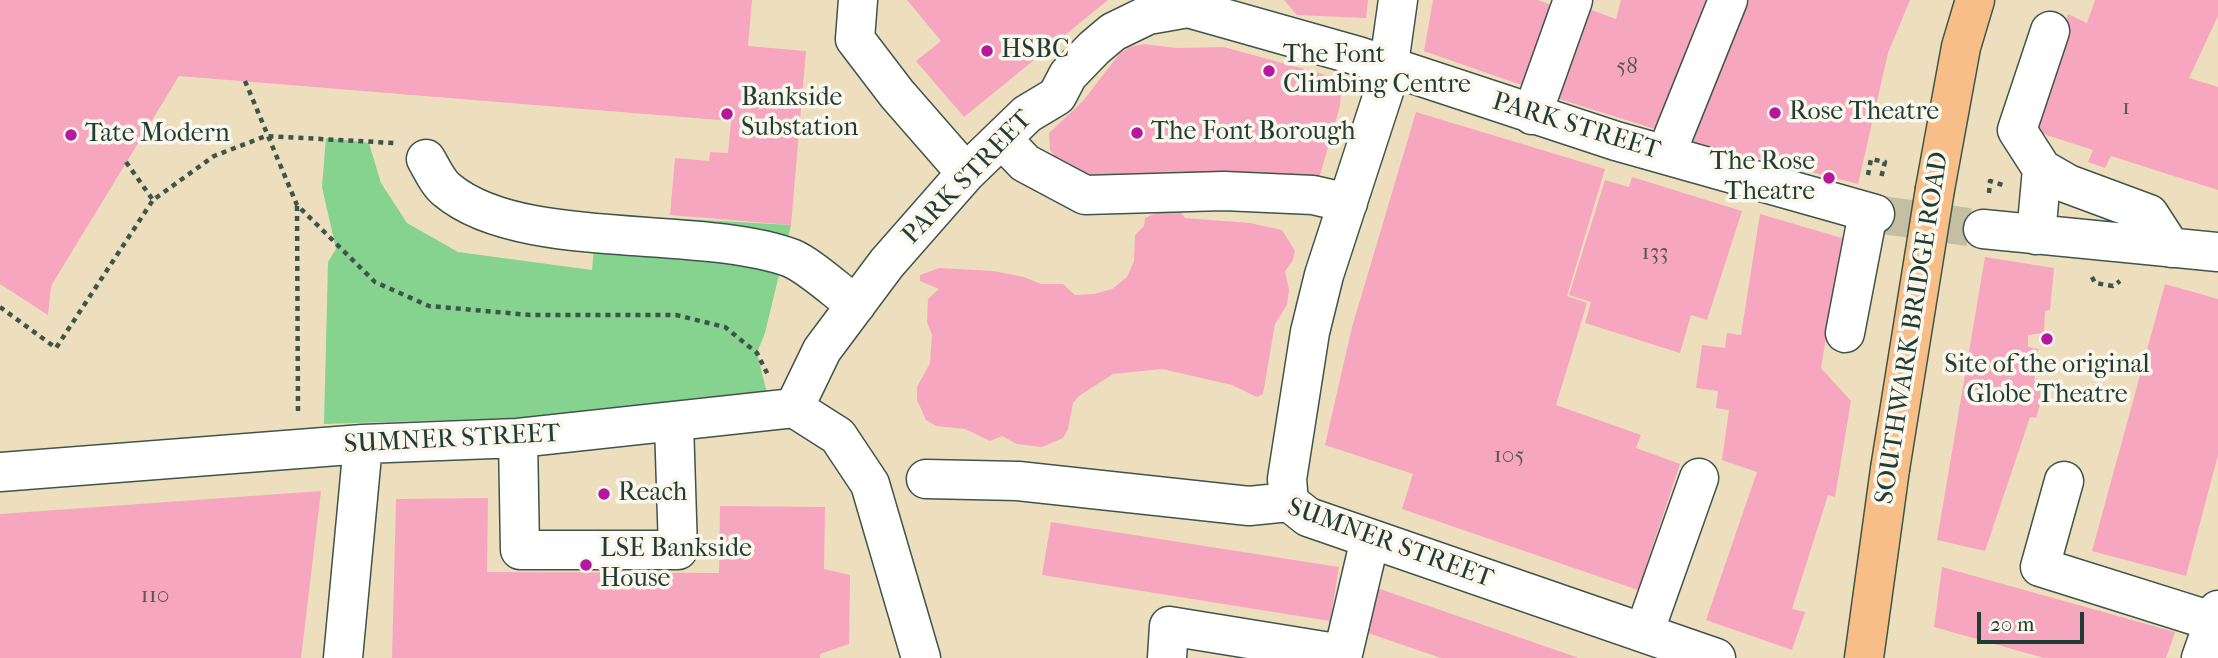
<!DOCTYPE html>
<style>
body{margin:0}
#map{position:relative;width:2218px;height:658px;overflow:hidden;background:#eddfbd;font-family:"IM FELL French Canon",serif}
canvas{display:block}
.scale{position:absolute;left:1977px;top:612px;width:107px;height:32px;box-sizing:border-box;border:4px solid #1f3d34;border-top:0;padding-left:9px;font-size:21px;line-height:24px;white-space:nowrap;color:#1f3d34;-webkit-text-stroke:5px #fbf7ec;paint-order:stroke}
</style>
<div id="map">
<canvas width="2218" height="658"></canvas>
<div class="scale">20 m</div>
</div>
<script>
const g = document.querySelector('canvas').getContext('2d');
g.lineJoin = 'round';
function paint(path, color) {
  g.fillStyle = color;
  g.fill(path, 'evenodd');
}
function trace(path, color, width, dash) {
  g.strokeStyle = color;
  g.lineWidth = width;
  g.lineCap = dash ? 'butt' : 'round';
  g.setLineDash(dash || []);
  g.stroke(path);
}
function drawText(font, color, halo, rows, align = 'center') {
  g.font = font + ' "IM FELL French Canon",serif';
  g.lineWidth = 7;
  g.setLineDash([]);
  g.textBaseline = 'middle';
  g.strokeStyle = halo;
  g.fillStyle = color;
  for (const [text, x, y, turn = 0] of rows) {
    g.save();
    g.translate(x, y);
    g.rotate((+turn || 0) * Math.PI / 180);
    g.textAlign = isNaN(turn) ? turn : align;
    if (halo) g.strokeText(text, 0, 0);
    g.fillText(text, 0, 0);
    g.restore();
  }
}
const green = new Path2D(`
 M326,138L369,143L381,183L407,223L458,252L592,270L597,214L791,225L765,333L757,353L767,393L514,418L324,424L328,262L336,249L322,187Z`);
const building = new Path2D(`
 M0,0H752L748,46L806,51L791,225L670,215L675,158L709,161L710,152L728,153L731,121L179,76L51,286L48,315L0,284Z
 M907,0H1108L964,117L916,61L941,41Z
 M1284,0H1368L1366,18L1297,15Z
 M1433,0H1538L1557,7L1527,87L1424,51Z
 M1621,0H1716L1658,130L1559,99L1586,8L1616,19Z
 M1749,0H1910L1888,53L1858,184L1690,141Z
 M2095,0H2218V16L2189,78L2218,87V190L2111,156L2105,168L2088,162L2093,150L2028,129L2068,14L2087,23Z
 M1144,44L1176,48L1224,47L1326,75L1336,81L1341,92L1340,106L1320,175L1315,180L1070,176L1050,150L1049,133L1083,101L1120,53L1130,47Z
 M1416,112L1605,169L1567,296L1587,303L1556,405L1641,435L1636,448L1680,464L1638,590L1402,509L1413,474L1325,445L1352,327Z
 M1632,177L1742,211L1707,320L1691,315L1680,353L1585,323L1591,302L1569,295L1605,180L1629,187Z
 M1168,208H1178L1185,218L1250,223L1282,230L1295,251L1292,262L1285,271L1289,290L1287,305L1275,324L1263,394L1257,397L1232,385L1162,369L1113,374L1079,396L1073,403L1068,429L1063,438L1042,447L1017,444L1002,436L990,441L965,429L936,426L926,420L917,400V387L930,363L932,335L927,322L928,299L939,289L920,281V275L939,268L993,271L1024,277L1041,284H1063L1075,295L1094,294L1112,289L1127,277L1134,261L1135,235L1144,226L1145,218Z
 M1760,214L1842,238L1821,368L1851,401L1835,497L1828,495L1792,609L1805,612L1792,650L1706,620L1757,472L1722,460L1729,410L1716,408L1718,391L1696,388L1702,345L1725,348L1727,333L1741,335Z
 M1985,257L2054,268L2050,310L2045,311L2044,333L2028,335V347L2038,349L2034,381L2041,382L2040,405L2036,418L2030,417L1985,551L1937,540Z
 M2165,284L2218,299V455L2186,576L2092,551Z
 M321,491L301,658H0V514Z
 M488,498L487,572L719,573L720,506L825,507L824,569L850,575L849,644L820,654V658H392L396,499Z
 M1051,522L1339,567L1330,621L1042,575Z
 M1942,567L2175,632L2166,658H2044L1934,627Z
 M1374,587L1579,658H1441L1359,630Z`);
const minorTunnel = new Path2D(`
 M1875,214L1983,229`);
const path = new Path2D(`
 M245,81L297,205L375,282L429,306L530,315H676L725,327L757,353L768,375
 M126,162L153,200L214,156L266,136L394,143
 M1868,175L1871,159L1885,162L1881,178
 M1989,193L1990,181L2003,185
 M297,206L298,411
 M2092,277L2095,283L2113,286L2120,281
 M0,307L56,348L153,200`);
const minor = new Path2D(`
 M858,0L855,39L897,94L966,173
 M1532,115L1573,0
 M1003,140L1025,163L1085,195L1224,191L1313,195L1348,203
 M1666,154L1728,0
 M426,159C432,169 438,183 447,190C521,252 698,224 791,258C810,266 838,292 856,305
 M2042,169L2068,184L2149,214L2171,248
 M1983,229L2218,252
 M2036,235L2042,169L2017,130L2050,31
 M1845,333L1868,213
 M794,408L822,350L887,263L966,173L1027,114L1057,96L1068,75L1094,48L1113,32L1148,15L1188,8L1358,56L1616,141L1875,214
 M518,438L520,550H678L674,423
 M0,472L363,444L518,438L794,408L838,436L870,484L921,658
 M926,479L1018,481L1249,506L1289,502L1308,517L1716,658
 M2064,481L2040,567L2218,623
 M1289,502L1287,479L1310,332L1324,275L1386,85L1398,0
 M1644,633L1699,478
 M343,658L363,444
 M1167,658L1169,626L1342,654
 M1342,658L1370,539
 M2201,658L2218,610`);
const major = new Path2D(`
 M1935,189L1961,47L1975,0
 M1864,658L1890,469`);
const majorBridge = new Path2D(`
 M1890,469L1935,189`);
const markers = [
 [987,51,7,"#b5179e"],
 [1269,71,7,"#b5179e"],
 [1775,113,7,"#b5179e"],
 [727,114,7,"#b5179e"],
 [1137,133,7,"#b5179e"],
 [71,135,7,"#b5179e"],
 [1829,178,7,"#b5179e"],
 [2047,339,7,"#b5179e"],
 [604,494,7,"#b5179e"],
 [586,565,7,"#b5179e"]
];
const numberNames = [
 ["58",1627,67],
 ["1",2126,108],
 ["133",1655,253],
 ["105",1509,456],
 ["110",155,596]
];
const poiNames = [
 ["HSBC",1001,51],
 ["The Font",1283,56],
 ["Climbing Centre",1283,86],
 ["Bankside",741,99],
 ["Substation",741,129],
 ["Rose Theatre",1789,113],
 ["The Font Borough",1151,133],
 ["Tate Modern",85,135],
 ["The Rose",1815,163,"right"],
 ["Theatre",1815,193,"right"],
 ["Site of the original",2047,366,"center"],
 ["Globe Theatre",2047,396,"center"],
 ["Reach",618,494],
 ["LSE Bankside",600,550],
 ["House",600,580]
];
const streetNames = [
 ["PARK STREET",1576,127,17],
 ["PARK STREET",968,178,-46],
 ["SOUTHWARK BRIDGE ROAD",1913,328,-81],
 ["SUMNER STREET",452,440,-3],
 ["SUMNER STREET",1390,544,20]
];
paint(green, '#86d390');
paint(building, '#f7a6bf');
trace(minorTunnel, '#c4bfa2', 38, [38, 19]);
trace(minor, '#3e5549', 41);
trace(major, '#3e5549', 41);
trace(path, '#3e5549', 4.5, [5, 5]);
trace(minor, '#fff', 38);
trace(major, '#f7be87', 38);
trace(majorBridge, '#3e5549', 41, []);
trace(majorBridge, '#f7be87', 38);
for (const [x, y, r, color] of markers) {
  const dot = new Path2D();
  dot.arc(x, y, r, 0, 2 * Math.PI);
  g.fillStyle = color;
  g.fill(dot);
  trace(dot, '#fbf7ec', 2.5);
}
drawText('23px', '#555757', null, numberNames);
drawText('26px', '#1f3d34', '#fbf7ec', poiNames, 'left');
drawText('26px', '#1f3d34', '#fbf7ec', streetNames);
</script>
